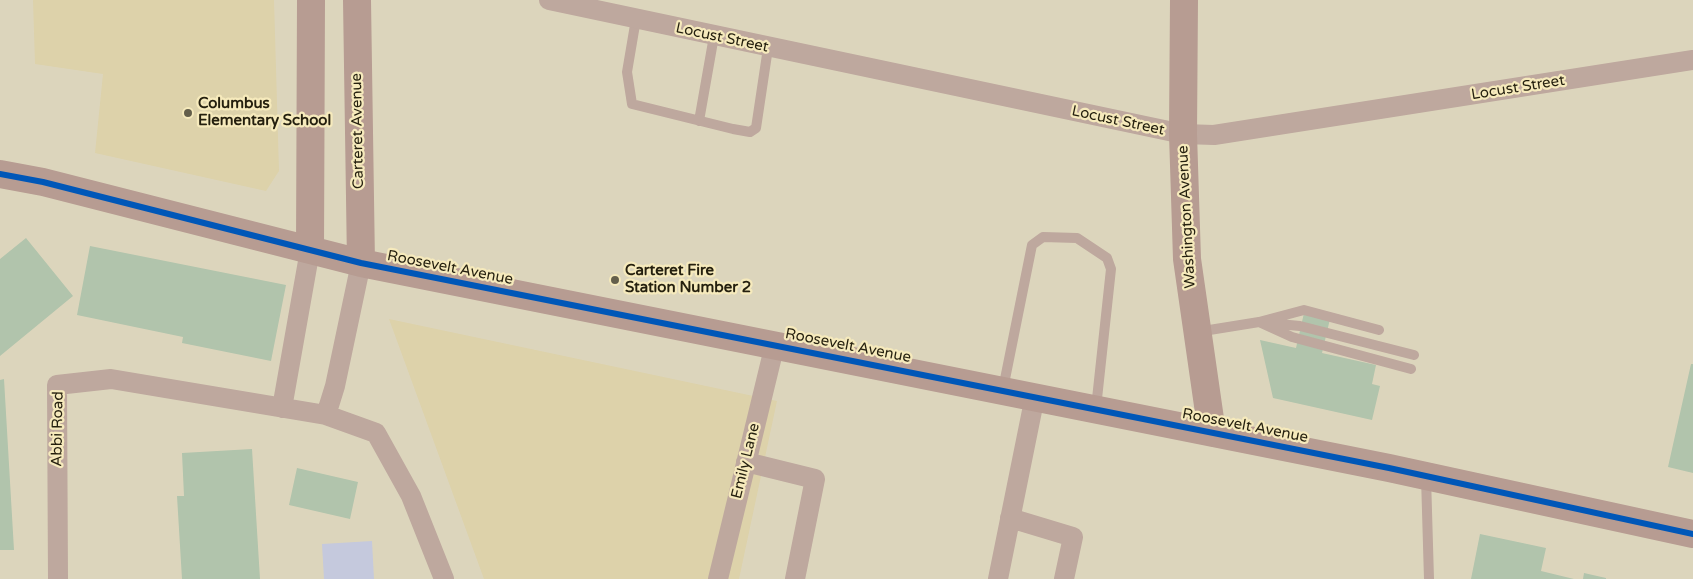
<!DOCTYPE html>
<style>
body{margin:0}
canvas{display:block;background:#dcd5bc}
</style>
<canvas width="1693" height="579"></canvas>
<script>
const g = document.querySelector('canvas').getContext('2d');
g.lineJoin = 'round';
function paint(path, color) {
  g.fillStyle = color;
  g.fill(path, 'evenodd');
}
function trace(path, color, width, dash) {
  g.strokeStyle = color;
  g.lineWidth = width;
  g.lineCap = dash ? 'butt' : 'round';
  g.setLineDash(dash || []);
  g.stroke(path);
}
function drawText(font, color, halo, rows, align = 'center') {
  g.font = font + ' "Varela Round",sans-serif';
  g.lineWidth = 4.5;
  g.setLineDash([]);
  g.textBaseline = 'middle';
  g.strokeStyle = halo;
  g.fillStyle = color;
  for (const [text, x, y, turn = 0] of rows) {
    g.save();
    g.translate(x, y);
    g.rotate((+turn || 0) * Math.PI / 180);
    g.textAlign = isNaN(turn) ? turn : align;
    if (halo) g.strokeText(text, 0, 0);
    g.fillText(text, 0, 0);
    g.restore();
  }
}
const built = new Path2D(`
 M33,0H274L279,171L266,191L95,153L103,74L35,64Z
 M389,319L777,401L739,579H484Z`);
const green = new Path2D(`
 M372,541L374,579H324L322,544Z`);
const building = new Path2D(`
 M26,238L73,296L0,356V259Z
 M90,246L286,285L271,361L182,343L183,337L77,315Z
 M1304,313L1330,319L1322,353L1376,365L1372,384L1380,386L1372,420L1273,398L1260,340L1296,348Z
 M1691,364H1693V473L1668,467Z
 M4,379L14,550H0V380Z
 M252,449L260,579H182L177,496H184L182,453Z
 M297,468L358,482L350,519L289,505Z
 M1480,534L1546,548L1541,571L1574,579H1471Z
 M1584,573L1606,578V579H1583Z`);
const lane = new Path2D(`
 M636,19L627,72L632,104L733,129L750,132L756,128L768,48
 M699,121L714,36
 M1259,322L1292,337L1411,369
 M1268,323L1300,326L1414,355
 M1197,332L1259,322L1304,310L1379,330
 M1003,389L1032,245L1043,237L1077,238L1107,258L1111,269L1096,408
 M1426,477L1429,579`);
const street = new Path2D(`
 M549,0L1183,134L1214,135L1693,60
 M282,408L310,250
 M326,415L335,386L361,263
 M746,462L815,479L795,579
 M1010,518L1073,537L1064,579
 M58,579L57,385L111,379L326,415L376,433L411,496L444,579
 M718,579L775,344
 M998,579L1035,396`);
const secondary = new Path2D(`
 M357,0L361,263
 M1184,0L1183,134L1187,259L1212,433
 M0,174L43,182L361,263L1389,468L1693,534
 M310,250L311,0`);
const cycleway = new Path2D(`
 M0,174L43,182L361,263L1389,468L1693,534`);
const markers = [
 [188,113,5,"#645f4b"],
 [615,280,5,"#645f4b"]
];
const streetNames = [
 ["Locust Street",722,38,12],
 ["Locust Street",1518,88,-9],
 ["Locust Street",1118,121,12],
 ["Carteret Avenue",358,131,-91],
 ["Washington Avenue",1187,217,-93],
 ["Roosevelt Avenue",450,268,11],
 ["Roosevelt Avenue",848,346,11],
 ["Roosevelt Avenue",1245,426,11],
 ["Abbi Road",58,429,-89],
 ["Emily Lane",746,461,-76]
];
const poiNames = [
 ["Columbus",198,104],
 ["Elementary School",198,121],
 ["Carteret Fire",625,271],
 ["Station Number 2",625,288]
];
paint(built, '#ddd2aa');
paint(green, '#c5c9dd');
paint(building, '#b1c4ac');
trace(lane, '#bea89e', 10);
trace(street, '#bea89e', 20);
trace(secondary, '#b79c92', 28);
trace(cycleway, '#0057b8', 6);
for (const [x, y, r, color] of markers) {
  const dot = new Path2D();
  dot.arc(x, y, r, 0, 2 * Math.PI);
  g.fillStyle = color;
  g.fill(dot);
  trace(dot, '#f6eabc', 2);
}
drawText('15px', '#241f0e', '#f6eabc', streetNames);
drawText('bold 15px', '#241f0e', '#f6eabc', poiNames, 'left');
</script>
